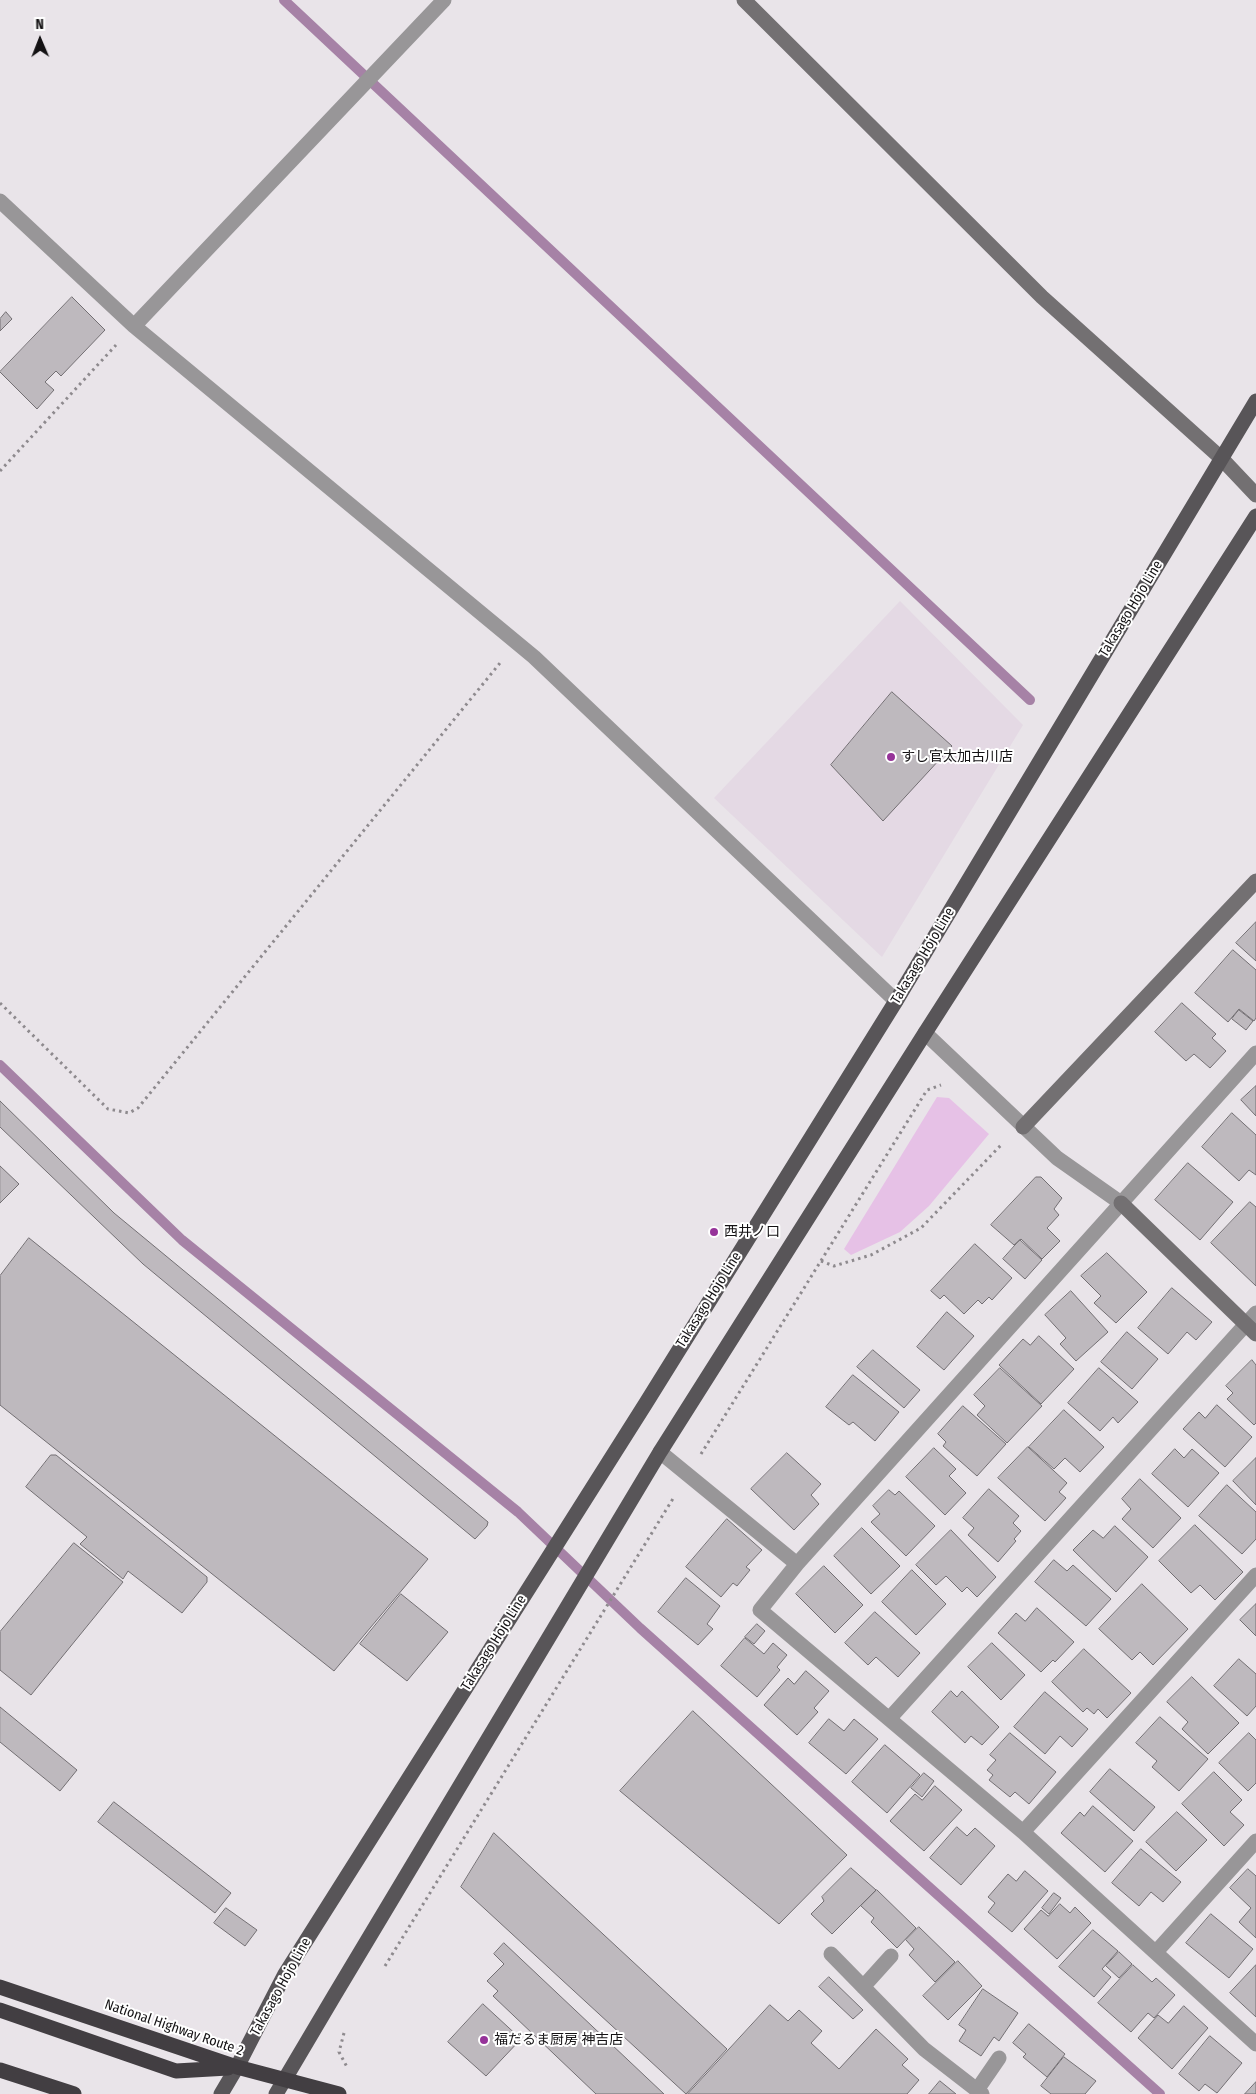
<!DOCTYPE html>
<meta charset="utf-8">
<style>
body{margin:0}
#map{position:relative;width:1256px;height:2094px;overflow:hidden;background:#e9e4e9;font-family:"Fira Sans Condensed",sans-serif}
canvas{display:block}
.north{position:absolute;left:15px;top:15px;width:50px;height:50px;-webkit-text-stroke:4px #fff;paint-order:stroke;rotate:359deg;font-size:14px;font-weight:700;line-height:20px;text-align:center;color:#141214}
.north::after{content:'';display:block;margin:auto;width:18px;height:22px;background:#141214;clip-path:polygon(50% 0,100% 100%,50% 72%,0 100%)}
</style>
<div id="map">
<canvas width="1256" height="2094"></canvas>
<div class="north">N</div>
</div>
<script>
const g = document.querySelector('canvas').getContext('2d');
g.lineJoin = 'round';
function paint(path, color) {
  g.fillStyle = color;
  g.fill(path, 'evenodd');
}
function trace(path, color, width, dash) {
  g.strokeStyle = color;
  g.lineWidth = width;
  g.lineCap = dash ? 'butt' : 'round';
  g.setLineDash(dash || []);
  g.stroke(path);
}
function drawText(font, color, halo, rows, align = 'center') {
  g.font = font + ' "Fira Sans Condensed","Noto Sans JP",sans-serif';
  g.lineWidth = 4;
  g.setLineDash([]);
  g.textBaseline = 'middle';
  g.strokeStyle = halo;
  g.fillStyle = color;
  for (const [text, x, y, turn = 0] of rows) {
    g.save();
    g.translate(x, y);
    g.rotate((+turn || 0) * Math.PI / 180);
    g.textAlign = isNaN(turn) ? turn : align;
    if (halo) g.strokeText(text, 0, 0);
    g.fillText(text, 0, 0);
    g.restore();
  }
}
const built = new Path2D(`
 M900,601L1023,725L882,957L714,798Z`);
const green = new Path2D(`
 M937,1097L949,1098L989,1134L929,1206L900,1232L851,1255L844,1249Z`);
const stream = new Path2D(`
 M284,0L1030,700
 M0,1065L182,1240L518,1512L640,1628L1160,2094`);
const building = new Path2D(`
 M72,297L105,330L61,376L56,371L45,382L54,390L37,409L0,372Z
 M6,312L12,319L0,331V319Z
 M892,692L952,746L883,821L831,765Z
 M1256,922V961L1236,943Z
 M1233,950L1256,970V1018L1254,1021L1239,1009L1228,1022L1195,993Z
 M1182,1003L1216,1034L1212,1038L1226,1051L1210,1068L1194,1054L1186,1061L1155,1032Z
 M1239,1010L1253,1021L1246,1030L1232,1019Z
 M1256,1086V1116L1241,1100Z
 M0,1101L114,1213L488,1522L487,1526L475,1539L143,1264L0,1127Z
 M1232,1113L1256,1135V1175L1249,1170L1239,1181L1202,1147Z
 M1188,1163L1233,1202L1200,1240L1155,1200Z
 M0,1166L19,1184L0,1203Z
 M1036,1177H1041L1062,1198L1054,1209L1059,1215L1047,1228L1060,1241L1042,1259L1021,1239L1014,1245L991,1225Z
 M1250,1202L1256,1207V1286L1211,1243Z
 M29,1238L428,1559L334,1671L0,1405V1276Z
 M1020,1240L1042,1260L1025,1279L1003,1259Z
 M975,1244L1012,1278L992,1300L989,1297L982,1304L978,1300L964,1314L944,1295L940,1299L931,1291Z
 M1107,1253L1147,1292L1116,1323L1094,1303L1101,1296L1081,1276Z
 M1172,1288L1212,1322L1196,1340L1187,1332L1168,1354L1138,1328Z
 M1071,1291L1108,1332L1076,1361L1060,1344L1066,1338L1045,1315Z
 M947,1312L974,1336L944,1370L917,1347Z
 M1127,1332L1158,1359L1132,1389L1101,1362Z
 M1039,1336L1074,1369L1041,1404L999,1365L1023,1339L1030,1345Z
 M873,1350L920,1390L904,1408L857,1367Z
 M1252,1360L1256,1365V1423L1254,1425L1227,1399L1233,1393L1226,1386Z
 M1000,1368L1042,1406L1007,1443L977,1415L985,1406L974,1395Z
 M1099,1368L1138,1402L1118,1423L1113,1417L1100,1431L1068,1403Z
 M853,1375L899,1412L875,1441L853,1422L849,1425L826,1407Z
 M1217,1405L1252,1437L1225,1467L1183,1429L1199,1412L1205,1418Z
 M963,1406L1006,1444L977,1476L943,1446L946,1442L938,1434Z
 M1064,1410L1104,1447L1080,1472L1065,1458L1054,1469L1029,1447Z
 M1028,1447L1067,1483L1059,1492L1066,1498L1045,1521L998,1478Z
 M934,1448L956,1469L949,1476L966,1493L945,1515L906,1477Z
 M1175,1449L1184,1458L1192,1449L1219,1473L1188,1507L1152,1474Z
 M787,1453L821,1484L811,1495L819,1504L794,1530L751,1489Z
 M51,1455H56L207,1577V1582L182,1613L128,1571L123,1579L80,1544L87,1537L26,1487Z
 M1256,1458V1505L1233,1481Z
 M1140,1479L1181,1518L1153,1548L1122,1519L1131,1509L1122,1499Z
 M1227,1485L1256,1512V1539L1242,1554L1199,1516Z
 M989,1489L1019,1516L1013,1523L1021,1531L1014,1539L1016,1541L998,1562L968,1535L974,1528L963,1518Z
 M889,1490L895,1495L899,1491L935,1526L906,1556L871,1522L880,1514L873,1506Z
 M727,1519L762,1550L746,1567L750,1570L737,1586L733,1583L721,1597L686,1567Z
 M1195,1525L1243,1572L1215,1600L1200,1585L1191,1593L1159,1561Z
 M1115,1526L1148,1557L1116,1592L1073,1550L1093,1530L1103,1538Z
 M862,1528L900,1566L871,1594L834,1556Z
 M951,1530L996,1577L977,1597L967,1587L962,1592L946,1576L936,1585L916,1565Z
 M74,1543L123,1582L31,1695L0,1670V1632Z
 M1054,1560L1067,1571L1073,1565L1111,1599L1086,1626L1035,1582Z
 M824,1566L863,1605L835,1633L796,1594Z
 M912,1570L946,1604L916,1635L882,1602Z
 M686,1578L720,1606L707,1624L713,1629L698,1645L658,1612Z
 M1142,1584L1188,1629L1153,1665L1140,1652L1132,1660L1099,1629Z
 M401,1594L448,1632L407,1681L360,1644Z
 M1256,1604V1636L1240,1620Z
 M1037,1608L1074,1642L1055,1662L1053,1660L1041,1672L998,1633L1016,1613L1025,1621Z
 M875,1612L920,1653L898,1677L876,1657L868,1665L845,1643Z
 M757,1624L765,1631L754,1644L745,1637Z
 M745,1638L764,1654L773,1643L787,1655L777,1667L780,1670L757,1697L721,1666Z
 M992,1643L1025,1675L1001,1700L968,1667Z
 M1084,1649L1131,1693L1107,1718L1098,1709L1094,1714L1087,1708L1083,1712L1052,1682Z
 M1239,1659L1256,1674V1706L1247,1716L1214,1686Z
 M806,1671L829,1691L814,1708L818,1712L797,1735L764,1705L788,1678L794,1684Z
 M1192,1677L1239,1723L1208,1754L1182,1729L1188,1722L1167,1702Z
 M951,1691L957,1697L962,1691L999,1727L982,1745L971,1736L965,1743L932,1712Z
 M1045,1692L1088,1729L1072,1747L1060,1736L1045,1754L1014,1727Z
 M0,1707L77,1770L60,1791L0,1742Z
 M693,1711L847,1855L779,1924L620,1791Z
 M1160,1717L1208,1759L1179,1791L1152,1767L1157,1761L1136,1743Z
 M829,1719L844,1731L854,1719L878,1739L846,1774L809,1743Z
 M1010,1733L1056,1772L1029,1804L1015,1792L1010,1797L989,1780L993,1775L987,1770L996,1760L990,1755Z
 M1249,1733L1256,1740V1783L1248,1791L1219,1763Z
 M885,1745L920,1775L887,1813L852,1782Z
 M1110,1769L1155,1807L1134,1831L1090,1792Z
 M1214,1772L1242,1800L1230,1812L1244,1825L1224,1846L1182,1804Z
 M924,1773L934,1781L922,1797L911,1788Z
 M935,1786L962,1810L924,1851L890,1821L915,1794L922,1800Z
 M114,1802L231,1893L215,1913L98,1822Z
 M1093,1806L1133,1841L1105,1872L1061,1833L1080,1812L1084,1816Z
 M1177,1812L1207,1840L1176,1871L1146,1842Z
 M957,1827L967,1836L975,1828L995,1846L961,1885L930,1858Z
 M494,1833L727,2049L686,2094L461,1887Z
 M1141,1849L1181,1882L1163,1902L1151,1892L1139,1906L1112,1883Z
 M851,1868L876,1890L832,1934L811,1914L824,1901L822,1897Z
 M1248,1869L1256,1876V1938L1239,1922L1251,1908L1230,1888Z
 M1025,1871L1048,1891L1012,1932L988,1912L995,1903L988,1897L1008,1874L1016,1881Z
 M877,1890L916,1928L897,1948L871,1922L874,1918L861,1906Z
 M1054,1893L1061,1898L1049,1914L1042,1908Z
 M1060,1904L1070,1913L1075,1907L1091,1923L1057,1959L1024,1929L1041,1910L1048,1916Z
 M226,1908L257,1930L245,1946L214,1923Z
 M1211,1914L1253,1949L1229,1978L1186,1943Z
 M919,1927L955,1962L935,1982L909,1955L914,1949L906,1940Z
 M1093,1930L1118,1951L1102,1969L1111,1977L1094,1997L1059,1967Z
 M504,1943L664,2094H596L493,1996L498,1991L487,1981L504,1964L494,1954Z
 M1119,1952L1132,1964L1119,1978L1106,1966Z
 M958,1961L982,1986L948,2020L923,1996Z
 M1133,1965L1152,1982L1156,1978L1175,1995L1154,2018L1148,2013L1131,2032L1098,2003Z
 M1256,1965V2017L1230,1993Z
 M829,1977L863,2010L853,2019L819,1987Z
 M983,1989L1018,2013L999,2041L994,2037L981,2056L959,2041L966,2030L959,2025Z
 M483,2004L521,2039L486,2076L448,2042Z
 M770,2005L788,2021L799,2010L822,2031L811,2043L839,2069L876,2029L908,2059L902,2065L919,2080L907,2094H688Z
 M1184,2006L1208,2028L1172,2069L1138,2038L1158,2015L1168,2023Z
 M1029,2024L1065,2054L1047,2077L1023,2057L1026,2054L1013,2043Z
 M1210,2036L1242,2063L1217,2093L1205,2084L1199,2091L1179,2074Z
 M1064,2057L1096,2081L1085,2094H1051L1041,2086Z
 M940,2081L956,2094H929Z
 M1256,2082V2094H1245Z`);
const path = new Path2D(`
 M0,471L116,345
 M0,1003L108,1109L129,1113L138,1108L500,663
 M821,1261L834,1266L871,1255L921,1228L1003,1143
 M701,1454L927,1090L941,1085
 M385,1966L674,1497
 M344,2033L339,2052L347,2067L346,2069`);
const street = new Path2D(`
 M0,201L134,326L534,657L896,1001
 M134,326L444,0
 M925,1033L1057,1158L1121,1203
 M1256,1053L797,1564L760,1610L1023,1832L1256,2044
 M660,1452L797,1564
 M889,1719L1256,1313
 M1023,1832L1256,1575
 M1156,1952L1256,1841
 M831,1954L924,2049L982,2094
 M863,1987L891,1956
 M977,2090L999,2058`);
const secondary = new Path2D(`
 M744,0L1042,297L1221,458L1256,495
 M1023,1127L1256,881
 M1121,1203L1256,1334`);
const primary = new Path2D(`
 M221,2094L237,2067L285,1974L646,1403L896,1001L1256,401
 M276,2094L334,1996L660,1452L925,1033L1256,516`);
const highway = new Path2D(`
 M0,1987L237,2067L339,2094
 M0,2010L176,2071L228,2068
 M0,2070L74,2094`);
const markers = [
 [891,757,5,"#963399"],
 [714,1232,5,"#963399"],
 [484,2040,5,"#963399"]
];
const streetNames = [
 ["Takasago Hojo Line",1131,609,-59],
 ["Takasago Hojo Line",923,956,-59],
 ["Takasago Hojo Line",709,1300,-58],
 ["Takasago Hojo Line",494,1643,-58],
 ["Takasago Hojo Line",281,1987,-61],
 ["National Highway Route 2",174,2028,19]
];
const poiNames = [
 ["すし官太加古川店",901,757],
 ["西井ノ口",724,1232],
 ["福だるま厨房 神吉店",494,2040]
];
paint(built, '#e4d9e4');
paint(green, '#e6c1e6');
trace(stream, '#a682a6', 10);
paint(building, '#beb9be');
trace(building, '#736f73', 1);
trace(path, '#8e8a8e', 3, [2.5, 4]);
trace(street, '#989698', 15);
trace(secondary, '#737072', 15);
trace(primary, '#585558', 15);
trace(highway, '#423e42', 15);
for (const [x, y, r, color] of markers) {
  const dot = new Path2D();
  dot.arc(x, y, r, 0, 2 * Math.PI);
  g.fillStyle = color;
  g.fill(dot);
  trace(dot, '#fff', 2);
}
drawText('14px', '#141214', '#fff', streetNames);
drawText('14px', '#141214', '#fff', poiNames, 'left');
</script>
